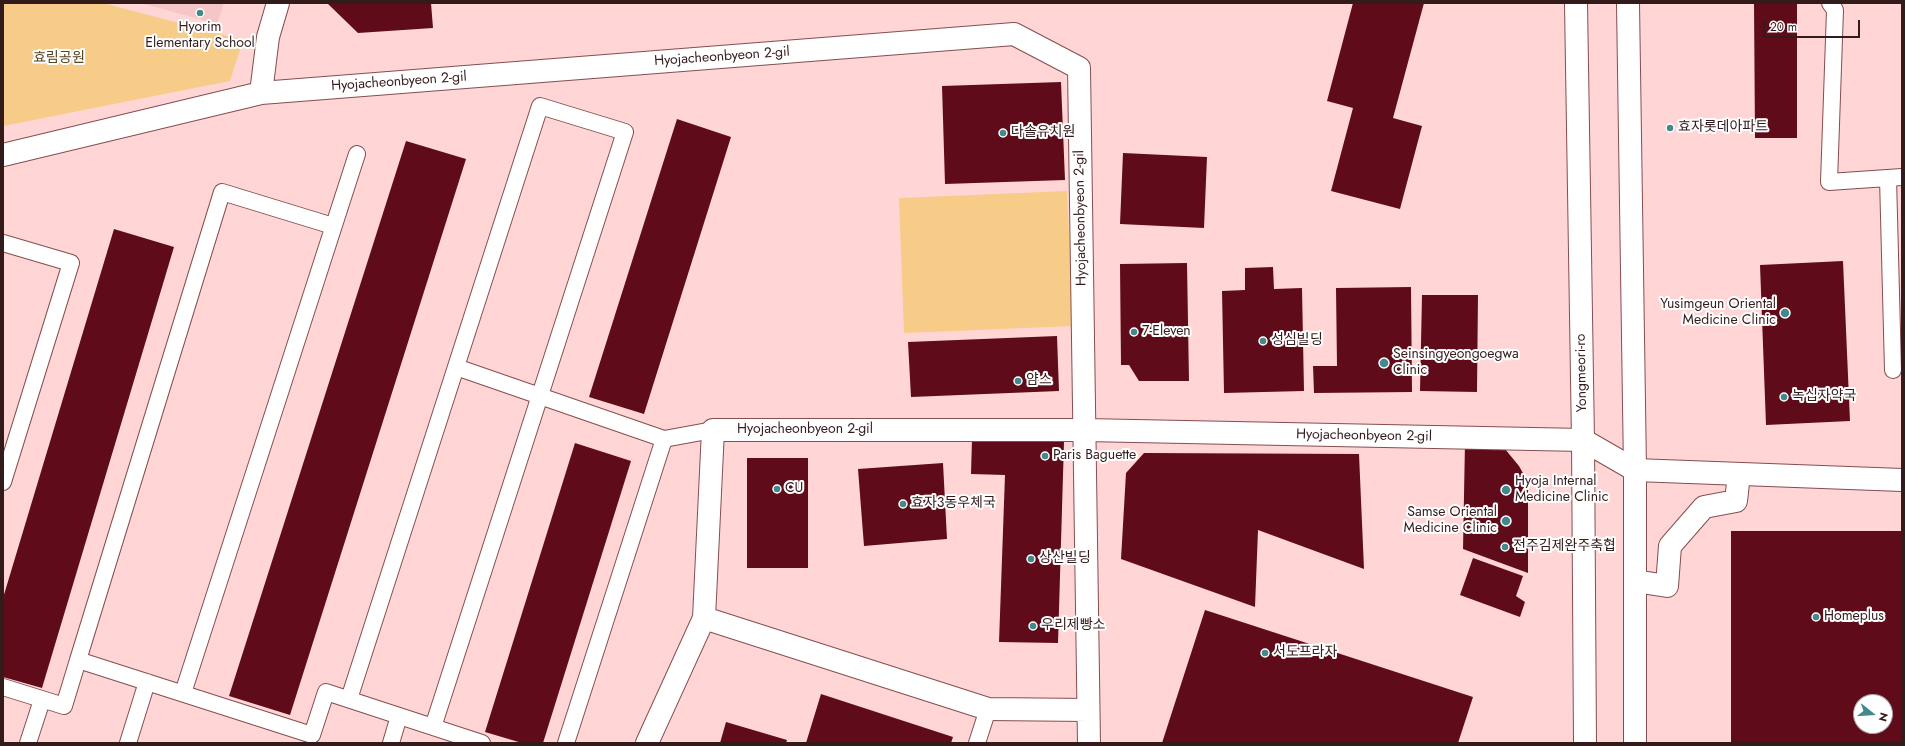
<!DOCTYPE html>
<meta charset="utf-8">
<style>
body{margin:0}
#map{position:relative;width:1905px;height:746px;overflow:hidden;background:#ffd6d5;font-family:Jost,sans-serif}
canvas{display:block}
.frame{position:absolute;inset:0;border:4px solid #331b1c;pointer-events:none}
.north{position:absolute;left:1853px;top:694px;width:40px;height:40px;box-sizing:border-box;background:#fff;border:1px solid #ada4a4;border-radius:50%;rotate:107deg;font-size:11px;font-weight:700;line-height:16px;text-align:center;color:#331b1c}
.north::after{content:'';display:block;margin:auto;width:14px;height:18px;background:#41898c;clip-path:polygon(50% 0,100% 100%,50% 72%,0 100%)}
.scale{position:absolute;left:1763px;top:20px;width:97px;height:18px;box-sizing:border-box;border:2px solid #331b1c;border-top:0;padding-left:5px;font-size:12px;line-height:14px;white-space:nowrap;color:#331b1c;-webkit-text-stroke:3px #fff;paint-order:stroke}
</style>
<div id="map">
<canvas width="1905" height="746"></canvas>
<div class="frame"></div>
<div class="north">N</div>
<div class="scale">20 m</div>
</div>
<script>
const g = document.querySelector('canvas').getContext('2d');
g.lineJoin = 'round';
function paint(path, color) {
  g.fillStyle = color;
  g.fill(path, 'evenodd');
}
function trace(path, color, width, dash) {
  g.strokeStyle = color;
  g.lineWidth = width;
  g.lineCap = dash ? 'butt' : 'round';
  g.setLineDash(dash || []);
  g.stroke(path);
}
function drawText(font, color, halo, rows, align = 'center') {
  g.font = font + ' Jost,"Noto Sans KR",sans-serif';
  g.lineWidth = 4;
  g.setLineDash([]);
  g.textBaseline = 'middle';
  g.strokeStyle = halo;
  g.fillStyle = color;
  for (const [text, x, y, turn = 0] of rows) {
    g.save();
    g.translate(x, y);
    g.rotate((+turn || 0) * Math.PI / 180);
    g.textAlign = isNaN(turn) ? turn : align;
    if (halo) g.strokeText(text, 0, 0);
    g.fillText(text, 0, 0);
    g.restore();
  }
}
const built = new Path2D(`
 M141,3H224L217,24Z`);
const green = new Path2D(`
 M3,3H103L243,40L230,81L3,126Z
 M1067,191L1073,326L904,333L899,198Z`);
const building = new Path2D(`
 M327,3H431L433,28L358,33Z
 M1353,3H1424L1393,118L1422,126L1400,209L1331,191L1353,108L1327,101Z
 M1754,3H1797V138H1755Z
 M1061,82L1065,180L945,184L942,86Z
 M677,119L731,137L644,414L589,397Z
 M406,141L466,159L290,715L229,696Z
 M1123,153L1207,157L1204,228L1120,224Z
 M114,229L174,247L42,688L3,677V598Z
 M1843,261L1850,421L1766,425L1760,265Z
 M1187,263L1189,381H1139L1129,365H1121L1120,264Z
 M1273,267L1274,289L1302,288L1304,391L1224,393L1222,291L1245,290V268Z
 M1411,287L1412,392L1314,393L1313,366H1337L1336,288Z
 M1422,295H1478L1477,392L1420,391Z
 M1057,336L1059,391L911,397L908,342Z
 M972,439L1064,442L1058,643L999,642L1005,475L971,474Z
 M1465,442L1505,449L1519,466L1528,482V573L1463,549Z
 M575,443L631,461L543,743H522L485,732Z
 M1144,453L1359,454L1364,569L1258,530L1255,607L1121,559L1126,473Z
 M747,458H808V568H747Z
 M943,463L947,539L864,546L858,469Z
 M1731,531H1902V743H1731ZM1861,702H1885V726H1861Z
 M1473,558L1523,576L1516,596L1525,602L1520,617L1460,595Z
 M1205,610L1473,697L1458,743H1162Z
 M821,694L953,737L951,743H806Z
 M726,722L787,740L786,743H720Z`);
const lane = new Path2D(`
 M1830,3L1835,10L1829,182L1902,177
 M1888,178L1893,370
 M3,243L71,263L3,482
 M456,367L664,439
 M78,660L222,192L333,226
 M3,687L64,706L78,660L312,735L326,692L482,743
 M183,693L357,154
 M349,699L540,106L625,132L433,727
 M28,743L42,700
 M128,743L147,682
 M391,743L399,716
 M566,743L664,439L713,430
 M977,743L988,709`);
const street = new Path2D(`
 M261,93L268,37L278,3
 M3,155L261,93L1014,34L1079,68L1089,743
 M704,618L988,709L1088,710
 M647,743L704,618L713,430H1085L1583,440L1635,470L1902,480`);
const secondary = new Path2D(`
 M1576,3L1583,440L1585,743
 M1628,3L1635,470V743
 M1635,581L1667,586L1670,546L1704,507L1736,501L1739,474`);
const markers = [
 [200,13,4,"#41898c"],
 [1670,128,4,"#41898c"],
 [1003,133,4,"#41898c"],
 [1785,313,5,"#41898c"],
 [1134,332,4,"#41898c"],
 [1263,341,4,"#41898c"],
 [1384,363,5,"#41898c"],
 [1018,381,4,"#41898c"],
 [1784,397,4,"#41898c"],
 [1045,456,4,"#41898c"],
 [777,489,4,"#41898c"],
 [1506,490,5,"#41898c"],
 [903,504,4,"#41898c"],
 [1506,521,5,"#41898c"],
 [1505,547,4,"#41898c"],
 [1031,559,4,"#41898c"],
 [1816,617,4,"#41898c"],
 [1033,626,4,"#41898c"],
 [1265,653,4,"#41898c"]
];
const poiNames = [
 ["Hyorim",200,28,"center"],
 ["Elementary School",200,44,"center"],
 ["효자롯데아파트",1678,128],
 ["다솔유치원",1011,133],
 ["Yusimgeun Oriental",1776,305,"right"],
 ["Medicine Clinic",1776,321,"right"],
 ["7-Eleven",1142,332],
 ["성심빌딩",1271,341],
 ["Seinsingyeongoegwa",1393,355],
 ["Clinic",1393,371],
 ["얌스",1026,381],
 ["녹십자약국",1792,397],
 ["Paris Baguette",1053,456],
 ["Hyoja Internal",1515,482],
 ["Medicine Clinic",1515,498],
 ["CU",785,489],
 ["효자3동우체국",911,504],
 ["Samse Oriental",1497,513,"right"],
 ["Medicine Clinic",1497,529,"right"],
 ["전주김제완주축협",1513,547],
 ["상산빌딩",1039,559],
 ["Homeplus",1824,617],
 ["우리제빵소",1041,626],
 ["서도프라자",1273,653]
];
const streetNames = [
 ["Hyojacheonbyeon 2-gil",722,57,-4],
 ["Hyojacheonbyeon 2-gil",399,82,-4],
 ["Hyojacheonbyeon 2-gil",1081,218,-91],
 ["Yongmeori-ro",1582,373,-91],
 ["Hyojacheonbyeon 2-gil",805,430],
 ["Hyojacheonbyeon 2-gil",1364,436,1]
];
const parkNames = [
 ["효림공원",59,59]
];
paint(built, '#f4c6c7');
paint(green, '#f6cc88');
paint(building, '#600b1a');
trace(lane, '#864d4e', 18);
trace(street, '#864d4e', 24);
trace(secondary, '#864d4e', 24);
trace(lane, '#fff', 16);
trace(street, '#fff', 22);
trace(secondary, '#fff', 22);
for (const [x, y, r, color] of markers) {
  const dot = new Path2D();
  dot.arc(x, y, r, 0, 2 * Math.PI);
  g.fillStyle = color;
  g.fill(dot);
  trace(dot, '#fff', 1.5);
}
drawText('14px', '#331b1c', '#fff', poiNames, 'left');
drawText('14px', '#331b1c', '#fff', streetNames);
drawText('14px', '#584320', '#fff', parkNames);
</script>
